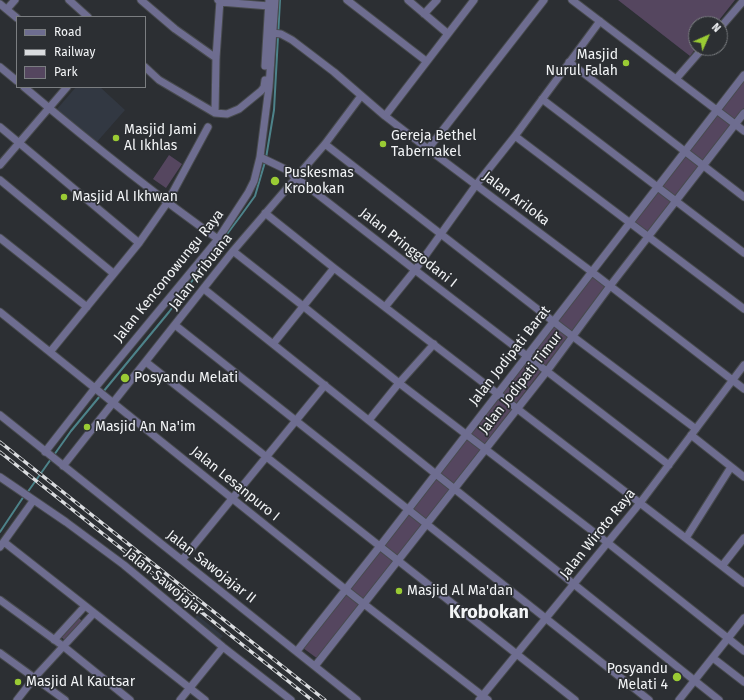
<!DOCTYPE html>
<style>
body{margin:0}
#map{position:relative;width:744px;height:700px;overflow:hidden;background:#2c2f33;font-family:"Fira Sans",sans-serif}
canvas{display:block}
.legend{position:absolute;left:16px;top:16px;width:130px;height:72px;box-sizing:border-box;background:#2c2f33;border:1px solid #7b7e81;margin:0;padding:5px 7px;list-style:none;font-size:12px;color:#f2f4f6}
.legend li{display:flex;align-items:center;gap:8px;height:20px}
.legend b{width:20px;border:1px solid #7b7e81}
.north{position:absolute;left:688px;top:16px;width:40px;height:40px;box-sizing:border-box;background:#2c2f33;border:1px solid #7b7e81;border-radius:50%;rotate:45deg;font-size:11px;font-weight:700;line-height:16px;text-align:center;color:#f2f4f6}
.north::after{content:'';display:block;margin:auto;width:14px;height:18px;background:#9acb34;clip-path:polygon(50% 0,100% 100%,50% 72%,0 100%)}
</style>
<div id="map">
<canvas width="744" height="700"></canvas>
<ul class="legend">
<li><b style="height:5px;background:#6e6d90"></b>Road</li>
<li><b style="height:5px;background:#dadcdf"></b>Railway</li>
<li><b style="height:11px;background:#55465f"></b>Park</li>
</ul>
<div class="north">N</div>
</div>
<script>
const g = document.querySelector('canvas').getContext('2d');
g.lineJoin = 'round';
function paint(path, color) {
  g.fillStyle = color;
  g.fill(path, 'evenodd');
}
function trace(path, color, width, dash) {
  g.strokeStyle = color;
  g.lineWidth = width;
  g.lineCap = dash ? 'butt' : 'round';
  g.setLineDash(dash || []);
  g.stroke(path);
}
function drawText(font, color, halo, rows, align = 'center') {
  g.font = font + ' "Fira Sans",sans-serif';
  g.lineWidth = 3.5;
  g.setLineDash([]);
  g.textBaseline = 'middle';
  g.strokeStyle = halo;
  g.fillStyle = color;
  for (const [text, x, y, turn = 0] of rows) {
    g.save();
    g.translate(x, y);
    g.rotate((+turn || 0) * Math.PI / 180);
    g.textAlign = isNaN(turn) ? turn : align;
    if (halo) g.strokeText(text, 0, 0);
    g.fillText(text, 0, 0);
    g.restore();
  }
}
const built = new Path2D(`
 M76,87H100L125,110L96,143L57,109Z
 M197,615L223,636L219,640L194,619Z`);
const green = new Path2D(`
 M618,0H735L716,24H696V48L690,56Z
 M744,79V108L647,233L634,222Z
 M169,155L182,164L166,188L153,179Z
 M592,275L607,286L318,659L303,648Z
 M78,617L83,622L66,641L61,637Z`);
const stream = new Path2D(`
 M266,158L274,110L280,0
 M103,392L169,312L242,214L255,196L265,162
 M54,455L71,431L100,396
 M27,493L51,459
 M0,532L24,496`);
const minor = new Path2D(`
 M69,0L88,17
 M141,0L175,29L216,58
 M218,0L220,2L269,6
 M347,0L426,61
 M408,0L447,33
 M572,0L744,131
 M0,4L17,18
 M7,9L15,0
 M424,14L437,0
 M720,28L744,0
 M272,33L281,34L292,40L334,72L385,116L428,149L592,272L744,389
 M569,62L744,197
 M265,66L269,0
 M0,67L17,81
 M145,67L159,80L215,113L227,114L239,109L261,91L264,87L265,80
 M676,79L703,48
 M24,87C87,140 151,192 218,239
 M542,99L744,253
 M215,113L216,58L220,0
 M385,116L474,0
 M0,127L139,243
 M515,136L744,309
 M325,144L563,329L696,429
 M428,149L544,0
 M260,157L285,169L415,270L669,465
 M0,165L67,87
 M0,180L113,273
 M265,213L334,268L744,583
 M0,238L87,307
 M233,251L303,306L399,383L608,543L744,651
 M204,289L719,700
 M385,307L415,270L476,185L515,136L600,21
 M0,312L355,597L488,700
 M175,325L649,700
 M273,344L334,268
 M50,352L139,243L167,203L208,127
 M146,362L575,700
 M0,415L357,700
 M369,420L399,383L434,344
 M691,435L744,477
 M45,452L95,388L218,239L248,193L254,181L260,157L269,87L275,0
 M63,466L233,251L325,144L361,96
 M0,477L66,522L124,565L223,647L291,700
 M686,538L731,467
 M4,542L205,700
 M0,547L33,501
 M182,560L325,385
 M722,566L744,538
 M0,600L63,646L130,700
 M54,640L85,606
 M297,651L380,546L744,75
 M0,653L65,700
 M713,658L744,682
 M315,666L547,371L610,286L744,113
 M17,700L35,677L94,613
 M180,700L223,647
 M479,700L640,503L744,365
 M679,700L744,618`);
const rail = new Path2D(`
 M0,442L325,700
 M0,452L312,700`);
const markers = [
 [626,63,4,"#9acb34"],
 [116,138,4,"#9acb34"],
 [383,144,4,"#9acb34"],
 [275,181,5,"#9acb34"],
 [64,197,4,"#9acb34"],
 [125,378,5,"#9acb34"],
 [87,427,4,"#9acb34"],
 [399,591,4,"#9acb34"],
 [677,677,5,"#9acb34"],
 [18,682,4,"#9acb34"]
];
const poiNames = [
 ["Masjid",618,55,"right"],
 ["Nurul Falah",618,71,"right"],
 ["Masjid Jami",124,130],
 ["Al Ikhlas",124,146],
 ["Gereja Bethel",391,136],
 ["Tabernakel",391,152],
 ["Puskesmas",284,173],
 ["Krobokan",284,189],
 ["Masjid Al Ikhwan",72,197],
 ["Posyandu Melati",134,378],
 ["Masjid An Na'im",95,427],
 ["Masjid Al Ma'dan",407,591],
 ["Posyandu",668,669,"right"],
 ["Melati 4",668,685,"right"],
 ["Masjid Al Kautsar",26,682]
];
const streetNames = [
 ["Jalan Ariloka",516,199,37],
 ["Jalan Pringgodani I",408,248,38],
 ["Jalan Aribuana",201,272,-52],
 ["Jalan Kenconowungu Raya",169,276,-51],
 ["Jalan Jodipati Barat",510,356,-52],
 ["Jalan Jodipati Timur",521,383,-52],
 ["Jalan Lesanpuro I",235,484,39],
 ["Jalan Wiroto Raya",598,534,-51],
 ["Jalan Sawojajar II",211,567,38],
 ["Jalan Sawojajar",164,582,39]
];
const districtNames = [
 ["Krobokan",489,613]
];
paint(built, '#323842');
paint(green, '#55465f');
trace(stream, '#4d838a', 2);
trace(minor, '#484b4e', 9);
trace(minor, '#6e6d90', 7);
trace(rail, '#dadcdf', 3.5);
trace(rail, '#2c2f33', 2, [6]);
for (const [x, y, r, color] of markers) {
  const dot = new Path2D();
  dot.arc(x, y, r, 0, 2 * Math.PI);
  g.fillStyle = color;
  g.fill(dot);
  trace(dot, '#2c2f33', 1.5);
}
drawText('14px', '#f2f4f6', '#2c2f33', poiNames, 'left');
drawText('14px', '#f2f4f6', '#2c2f33', streetNames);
drawText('bold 18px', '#f2f4f6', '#2c2f33', districtNames);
</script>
